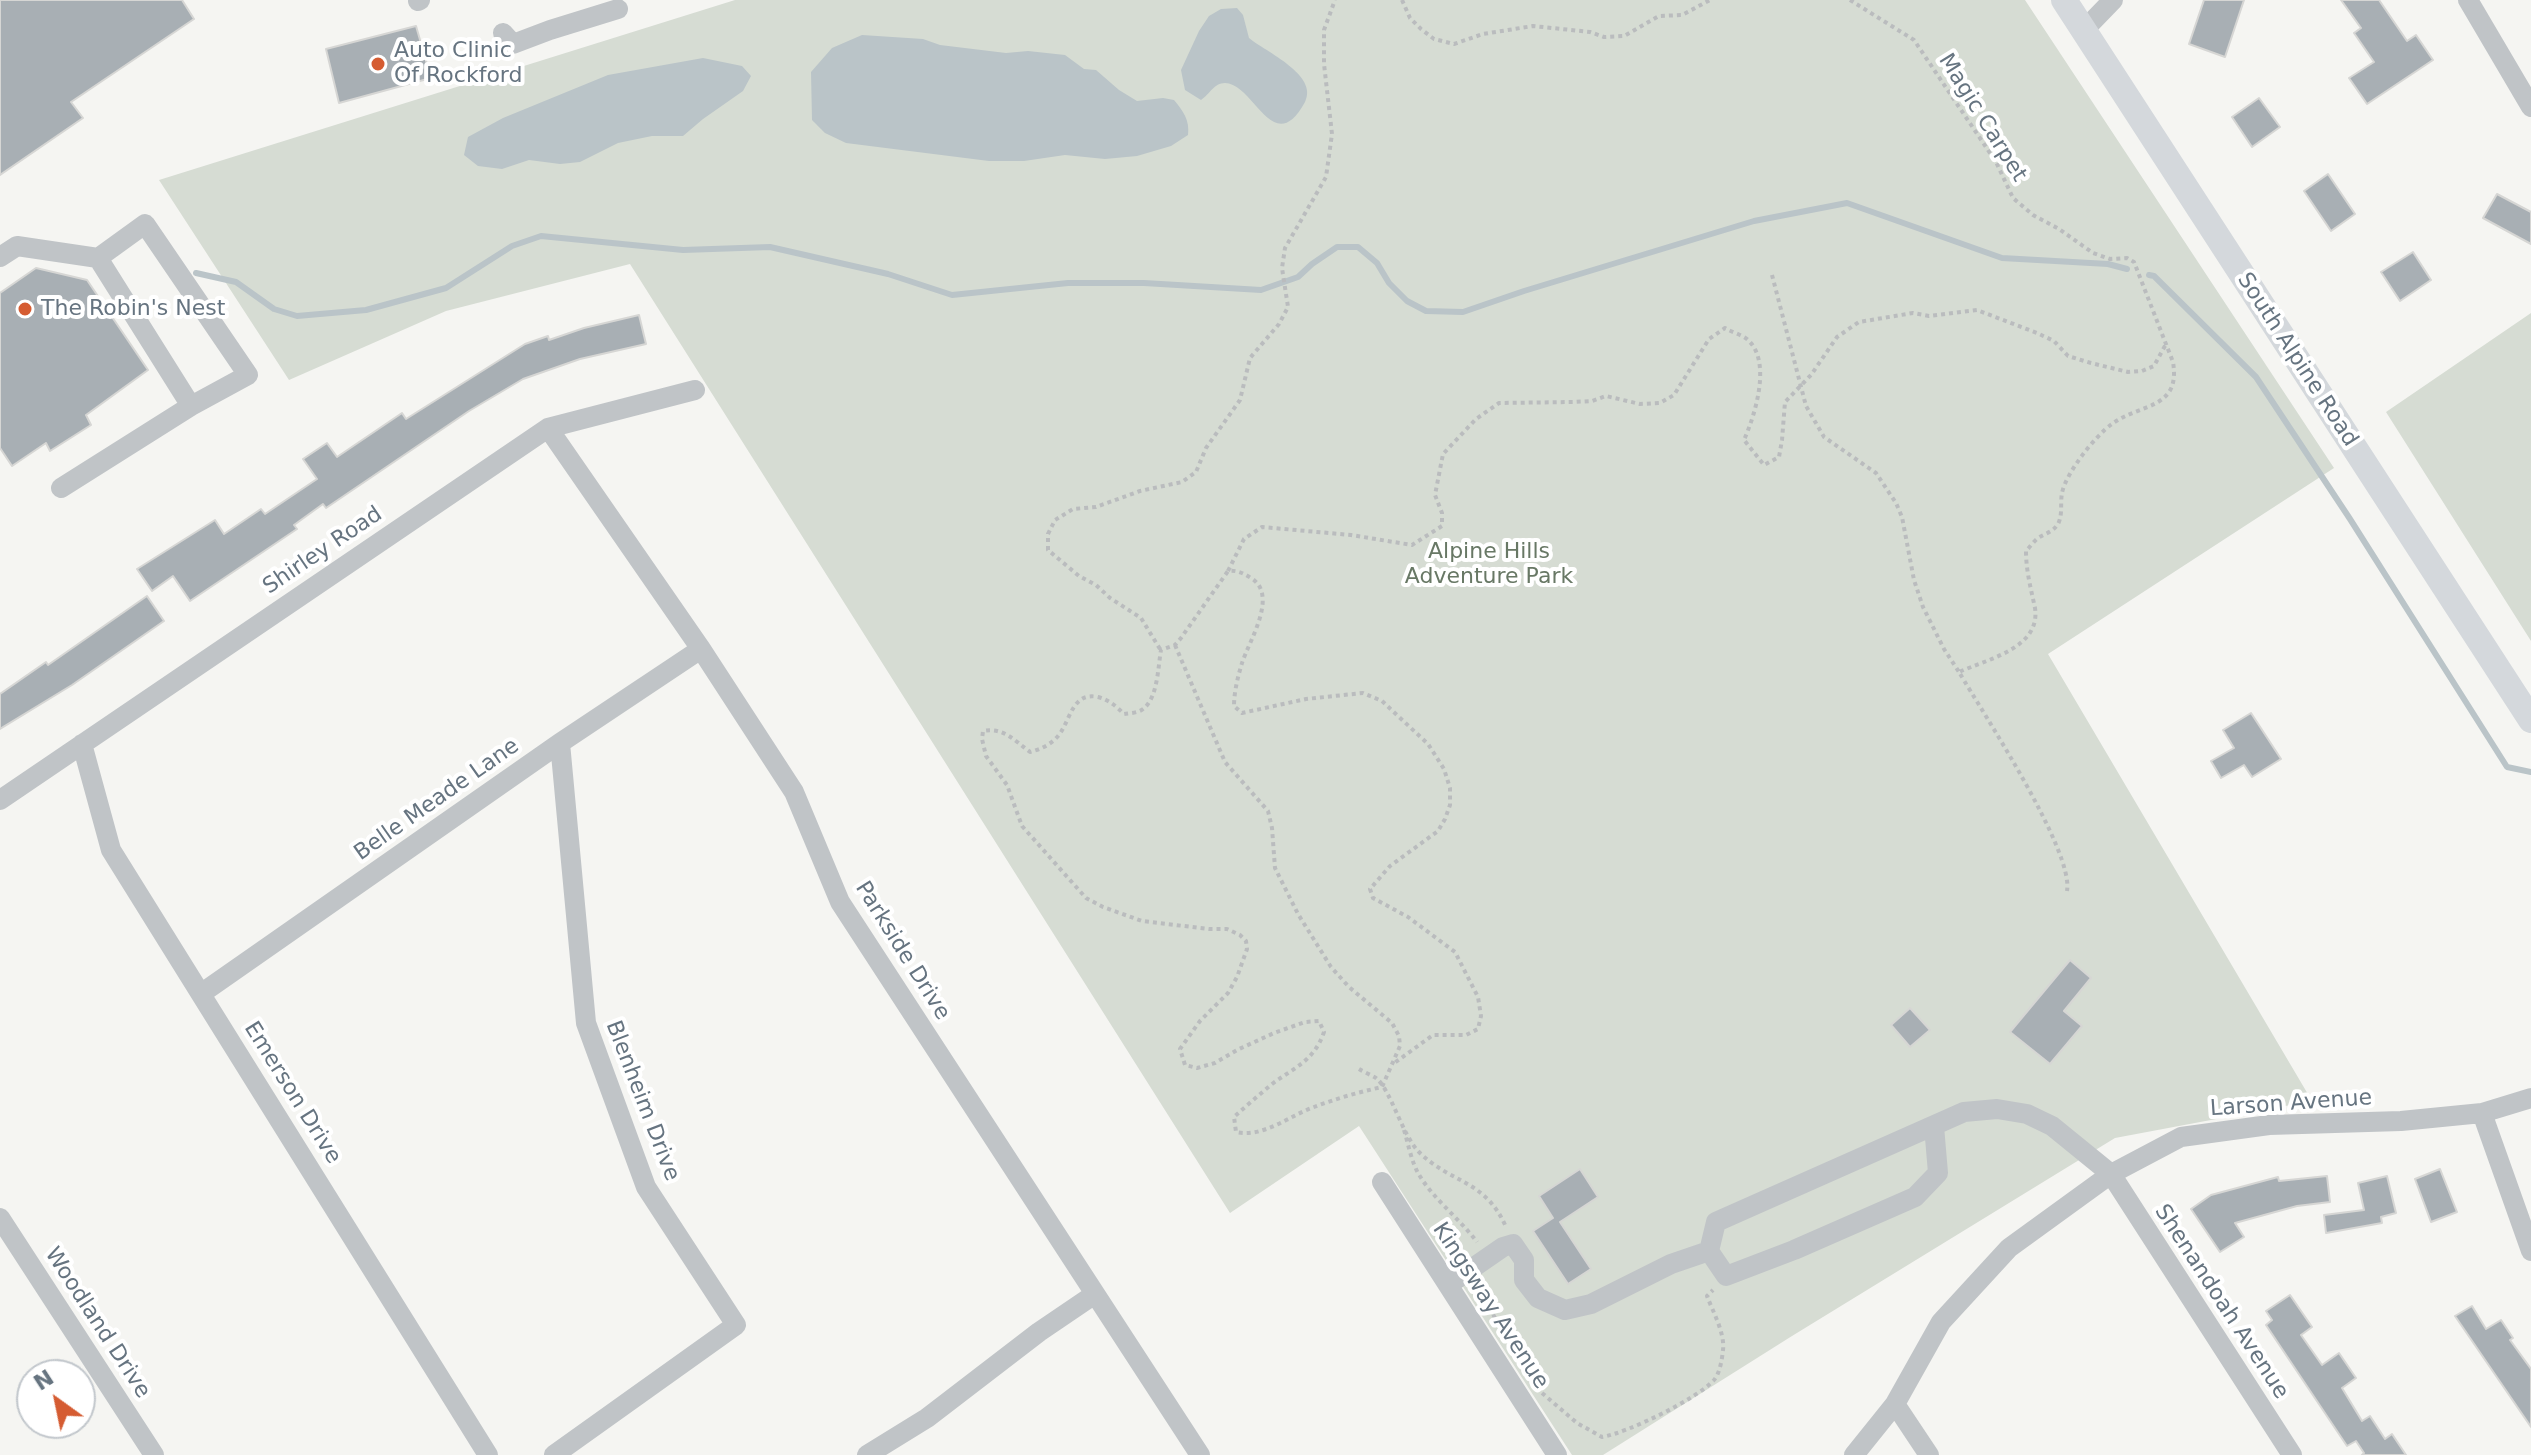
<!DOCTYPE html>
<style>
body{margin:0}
#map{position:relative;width:2531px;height:1455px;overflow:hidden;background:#f5f5f2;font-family:"DejaVu Sans",sans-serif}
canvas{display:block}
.north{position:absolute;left:16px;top:1359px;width:80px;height:80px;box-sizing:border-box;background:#fff;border:2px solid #c2c7cc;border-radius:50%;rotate:327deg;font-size:22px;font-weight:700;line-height:32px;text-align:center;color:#667480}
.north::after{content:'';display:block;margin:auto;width:28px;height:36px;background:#d55c32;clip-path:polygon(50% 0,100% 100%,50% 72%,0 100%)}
</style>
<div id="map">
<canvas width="2531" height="1455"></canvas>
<div class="north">N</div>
</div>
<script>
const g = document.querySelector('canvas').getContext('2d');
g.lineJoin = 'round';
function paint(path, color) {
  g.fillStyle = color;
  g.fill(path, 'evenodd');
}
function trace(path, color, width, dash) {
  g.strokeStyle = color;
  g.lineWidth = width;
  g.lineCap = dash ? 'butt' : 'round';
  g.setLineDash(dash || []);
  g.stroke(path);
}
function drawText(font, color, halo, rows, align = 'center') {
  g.font = font + ' "DejaVu Sans",sans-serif';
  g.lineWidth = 8;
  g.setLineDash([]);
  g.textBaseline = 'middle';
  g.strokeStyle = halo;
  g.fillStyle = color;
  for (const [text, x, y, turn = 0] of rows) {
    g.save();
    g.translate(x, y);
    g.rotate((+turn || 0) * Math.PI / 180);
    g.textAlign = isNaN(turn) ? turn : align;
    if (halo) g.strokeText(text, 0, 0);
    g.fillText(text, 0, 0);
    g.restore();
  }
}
const green = new Path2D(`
 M735,0H2025L2334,468L2048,654L2312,1101L2115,1138L1792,1336L1603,1455H1572L1359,1126L1230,1213L630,264L446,311L289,380L159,180Z
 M2531,313V641L2386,412Z`);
const water = new Path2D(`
 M1237,8L1243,15L1249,38C1266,52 1319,75 1305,102C1273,160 1255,84 1225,83C1214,83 1210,94 1201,100L1185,90L1181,70L1199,31L1209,16L1221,9Z
 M862,35L923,39L940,45L1006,53L1028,51L1065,55L1084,69L1096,70L1119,90L1137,101L1163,98L1174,100C1183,111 1190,120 1188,135L1171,146L1137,156L1105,159L1065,155L1024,161H989L846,143L825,133L812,120L811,72L832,48Z
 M703,58L742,66L751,76L743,91L703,119L683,136H652L618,143L580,162L560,164L529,160L502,169L478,166L464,155L468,137L503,118L608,75Z`);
const stream = new Path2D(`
 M196,273L236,282L274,309L297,316L366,310L446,288L512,246L541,236L683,250L770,247L888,274L952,295L1068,283H1144L1261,290L1298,277L1312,264L1337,247H1358L1377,263L1389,283L1407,301L1426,311L1463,312L1524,291L1754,221L1847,203L2002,258L2108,264L2127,269
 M2149,275L2154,276L2256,377L2350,519L2507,767L2531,772`);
const building = new Path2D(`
 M0,0H182L194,19L71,102L83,118L0,175Z
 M2204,0H2244L2225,57L2189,44Z
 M2341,0H2379L2407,41L2416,35L2433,60L2367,104L2349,78L2374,62L2354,33L2361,28Z
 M416,26L431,78L339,103L326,49Z
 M2259,98L2280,127L2252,147L2232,117Z
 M2328,174L2355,214L2331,231L2304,191Z
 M2497,194L2531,212V244L2483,218Z
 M2413,252L2431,280L2400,301L2381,272Z
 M36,268L87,280L148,370L86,415L91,425L50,451L46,443L12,466L0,448V293Z
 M639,315L646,344L580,359L523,379L469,411L326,508L323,504L294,525L297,529L190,601L173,576L152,591L137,569L215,520L224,534L261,509L265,514L317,479L303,459L327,443L337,457L402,413L406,419L525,344L548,336L549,340L584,328Z
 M147,596L164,621L72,685L0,729V694L46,662L48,665Z
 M2251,713L2281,759L2252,777L2244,765L2221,778L2211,761L2234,748L2223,730Z
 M2070,960L2091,978L2064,1011L2082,1026L2050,1064L2010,1032Z
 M1910,1008L1930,1030L1910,1047L1891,1025Z
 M1580,1169L1598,1197L1560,1222L1591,1269L1568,1284L1533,1231L1553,1218L1539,1196Z
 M2440,1169L2457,1212L2431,1222L2415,1179Z
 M2327,1176L2330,1202L2297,1206L2235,1223L2244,1237L2220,1252L2191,1209L2211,1195L2278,1177L2279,1181Z
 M2387,1176L2396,1213L2381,1217L2382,1223L2326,1233L2324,1215L2364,1210L2358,1183Z
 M2290,1295L2312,1327L2301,1335L2322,1365L2339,1353L2356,1378L2342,1388L2362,1421L2370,1416L2385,1439L2392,1434L2406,1455H2362L2364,1453L2356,1441L2347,1446L2266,1325L2272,1320L2266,1311Z
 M2472,1306L2486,1329L2501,1320L2513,1338L2510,1340L2531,1369V1427L2455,1316Z`);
const path = new Path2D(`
 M1402,0L1410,18L1421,29L1434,39L1454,44L1483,34L1533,26L1590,32L1604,37L1624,36L1659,16L1682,15L1710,0
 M1850,0L1914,40L1996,162L2013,198L2033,215L2059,229L2093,253L2110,259L2127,258L2134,262L2173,362C2181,410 2140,403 2112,424C2095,436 2066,473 2062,493C2060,504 2063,514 2058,524C2053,532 2046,533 2038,538C2034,541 2030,547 2026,551C2026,571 2031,589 2035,608C2041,648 1988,659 1959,672C1983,713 2074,851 2067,891
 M1772,275L1806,406L1824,437L1876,473L1896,503L1902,517L1914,580L1923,607L1944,649L1959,672
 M1228,571L1244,539L1262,527L1351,535L1412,545L1442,526V513L1435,495L1443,454L1476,419L1499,403L1573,402L1592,401L1606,396L1640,404L1660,403L1674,395L1709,339L1725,328C1731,332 1743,335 1748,340C1772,362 1755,415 1744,440L1764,465L1779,457L1782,440L1785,402L1811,375L1837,337L1859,322L1913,313L1929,316L1977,310L2037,333L2054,341L2068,356L2091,363L2128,372L2142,371L2154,366L2166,344
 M1175,645L1225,762L1268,811L1272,828L1275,868L1298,914L1331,967L1349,987L1392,1023L1399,1036L1400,1046L1382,1087C1359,1092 1335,1099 1314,1107C1289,1116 1263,1138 1236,1132L1234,1117C1246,1106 1259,1095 1272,1084C1295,1067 1314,1061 1324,1032L1319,1021L1305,1022L1274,1033L1237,1050L1215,1063L1197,1068L1185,1065L1180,1049L1200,1021L1228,993L1237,977L1247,949L1246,941L1240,935L1227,929H1209L1142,921L1103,907L1086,898L1022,826L1007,785L986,756L982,739L983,731C1003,727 1014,740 1030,752C1042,749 1054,743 1061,732C1071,716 1074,692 1098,697C1109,700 1116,706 1124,714C1130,713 1138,713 1143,709C1158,698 1158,666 1161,650L1175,645L1181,638L1228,571C1237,570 1243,573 1251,578C1279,595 1249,641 1242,663C1238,676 1234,692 1234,706L1242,713L1306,699L1363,693L1382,701L1428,744L1444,769L1450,788V805L1445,819L1438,831L1390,866L1370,889L1373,898L1408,917L1455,952L1478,997L1481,1016L1478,1029L1466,1035H1433L1393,1064
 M1160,649L1141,618L1110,598L1096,585L1079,576L1048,550V534L1055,520L1073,509L1096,507L1140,491L1182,482L1196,472L1206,448L1240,400L1250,358L1279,324L1288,307L1282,268L1285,248L1326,177L1332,134L1324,64V30L1335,0
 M1359,1069C1364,1072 1371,1075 1376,1078C1391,1090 1402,1135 1419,1152C1451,1184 1485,1179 1506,1227
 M1404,1130C1408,1143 1411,1160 1418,1173C1433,1199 1458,1217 1477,1242
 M1484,1285V1298L1495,1318
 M1542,1393L1577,1423L1602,1437C1627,1433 1697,1399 1714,1380C1720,1373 1722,1359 1723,1350C1725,1333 1713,1312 1707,1296L1713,1290`);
const minor = new Path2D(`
 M2468,0L2531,107
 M418,1L420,0
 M2083,31L2113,0
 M503,33L513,44L550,30L618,9
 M0,257L17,246L98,258L145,224L248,375L191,406L98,258
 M548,428L701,649L794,792L840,902L1200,1455
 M61,488L191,406
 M82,744L111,850L488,1455
 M0,800L548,428L695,390
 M202,993L560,743L701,649
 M2482,1113L2531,1251
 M1934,1126L1938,1173L1915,1197L1794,1250L1726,1276L1709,1251L1716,1222L1964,1112L1997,1109L2027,1114L2052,1126L2111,1174L2292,1455
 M1382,1182L1557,1455
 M0,1218L154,1455
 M1448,1285L1503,1247L1513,1244L1524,1260V1280L1538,1298L1565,1310L1591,1304L1671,1264L1709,1251
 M1895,1404L1929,1455
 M554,1455L736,1325L646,1187L586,1023L560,743
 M867,1455L927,1418L1039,1332L1095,1294
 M1854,1455L1895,1404L1941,1322L2009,1248L2111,1174L2181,1137L2269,1125L2401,1121L2482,1113L2531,1098`);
const major = new Path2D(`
 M2064,0L2531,720`);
const markers = [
 [378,64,8,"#d55c32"],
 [25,309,8,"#d55c32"]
];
const poiNames = [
 ["Auto Clinic",394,51],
 ["Of Rockford",394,76],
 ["The Robin's Nest",41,309]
];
const streetNames = [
 ["Magic Carpet",1982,118,58],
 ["South Alpine Road",2297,360,57],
 ["Shirley Road",323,551,-34],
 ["Belle Meade Lane",437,800,-35],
 ["Parkside Drive",902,951,58],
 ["Emerson Drive",292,1093,58],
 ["Blenheim Drive",642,1101,69],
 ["Larson Avenue",2291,1104,-4],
 ["Shenandoah Avenue",2221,1302,57],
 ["Kingsway Avenue",1490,1306,57],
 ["Woodland Drive",97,1323,57]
];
const parkNames = [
 ["Alpine Hills",1489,552],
 ["Adventure Park",1489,577]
];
paint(green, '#d6dcd3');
paint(water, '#bac4c8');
trace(stream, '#bac4c8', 6);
paint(building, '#a8afb4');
trace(building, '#d6d6d4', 2);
trace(path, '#babcbe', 4, [4, 4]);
trace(minor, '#c0c4c7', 20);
trace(major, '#d4d8dc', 26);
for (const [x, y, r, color] of markers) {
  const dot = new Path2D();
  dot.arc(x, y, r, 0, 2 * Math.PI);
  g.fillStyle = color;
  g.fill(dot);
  trace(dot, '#fff', 3);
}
drawText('22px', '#667480', '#fff', poiNames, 'left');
drawText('22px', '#667480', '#fff', streetNames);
drawText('22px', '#687865', '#fff', parkNames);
</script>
